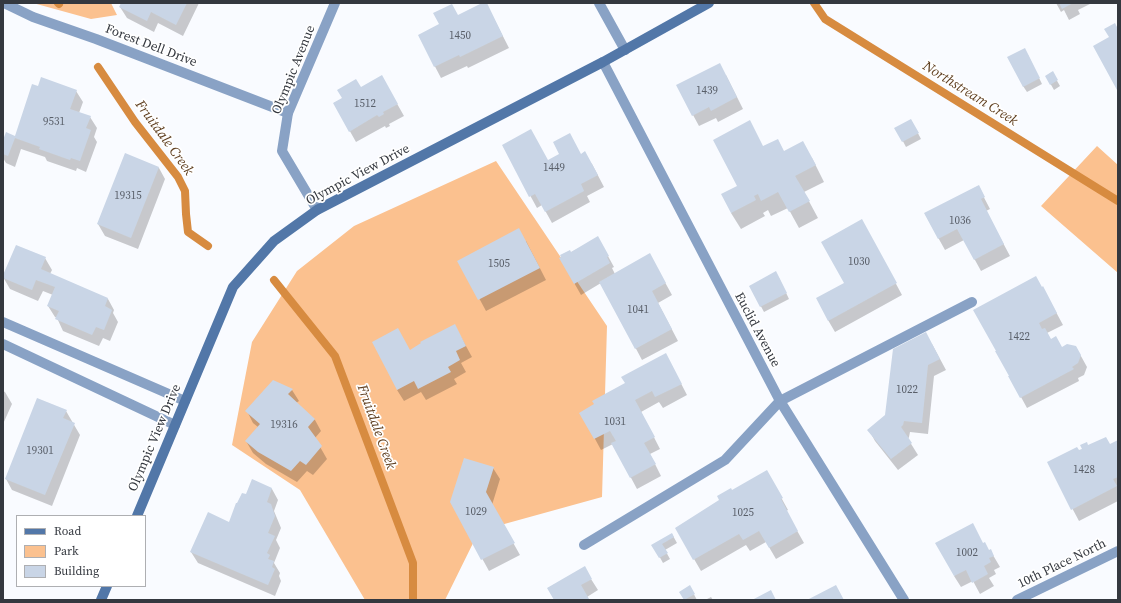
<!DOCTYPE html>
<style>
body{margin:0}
#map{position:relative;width:1121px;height:603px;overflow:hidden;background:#f9fbff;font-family:"Source Serif 4",serif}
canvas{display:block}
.frame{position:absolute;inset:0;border:4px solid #34383f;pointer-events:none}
.legend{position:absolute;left:16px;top:515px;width:130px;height:72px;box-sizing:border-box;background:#fff;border:1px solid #aeafb2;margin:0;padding:5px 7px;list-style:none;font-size:12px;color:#34383f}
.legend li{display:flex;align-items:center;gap:8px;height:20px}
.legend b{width:20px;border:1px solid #aeafb2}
</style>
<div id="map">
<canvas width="1121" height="603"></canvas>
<div class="frame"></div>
<ul class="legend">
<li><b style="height:5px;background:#5277a8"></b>Road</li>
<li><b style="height:11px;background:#fbc18f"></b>Park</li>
<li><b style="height:11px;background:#c9d5e6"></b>Building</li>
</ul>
</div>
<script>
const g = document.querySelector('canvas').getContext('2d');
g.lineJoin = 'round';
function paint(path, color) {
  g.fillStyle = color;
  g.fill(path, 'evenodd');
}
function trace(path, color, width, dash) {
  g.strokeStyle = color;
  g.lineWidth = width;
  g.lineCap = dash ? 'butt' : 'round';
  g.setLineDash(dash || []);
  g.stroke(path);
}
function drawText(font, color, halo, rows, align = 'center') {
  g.font = font + ' "Source Serif 4",serif';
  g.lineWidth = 3.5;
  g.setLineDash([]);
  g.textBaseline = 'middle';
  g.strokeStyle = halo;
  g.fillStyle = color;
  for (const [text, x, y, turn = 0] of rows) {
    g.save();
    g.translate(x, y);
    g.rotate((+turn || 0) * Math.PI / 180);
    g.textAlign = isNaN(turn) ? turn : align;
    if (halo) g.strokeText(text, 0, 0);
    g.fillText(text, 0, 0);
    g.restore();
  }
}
const green = new Path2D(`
 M33,3H111L117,15L91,19Z
 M1097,146L1118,165V273L1041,206Z
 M496,161L607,326L602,497L479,531L445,600H365L300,490L232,445L252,342L297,271L354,226Z`);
const shadow = new Path2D(`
 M122,3H199L183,36L158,23L154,32L127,18L120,7Z
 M486,3L509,48L468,68L467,66L441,78L419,36Z
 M1056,3H1092L1078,10L1080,14L1069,20L1064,10L1061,12Z
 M1028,55L1042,84L1027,92L1023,86Z
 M1052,72L1060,86L1054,90L1046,76Z
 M726,75L743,109L718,122L716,118L699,126L693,115Z
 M382,77L404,116L389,124L390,126L386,128L385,126L356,142L334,103Z
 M76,91L83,102L79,113L90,117L97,128L94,137L97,142L86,172L77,168L76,171L47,161L45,157L21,149L15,167L6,163L3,158V143L16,137Z
 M911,120L921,139L906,147L896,128Z
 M503,146L548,162L560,155H581L592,164L604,187L587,196L590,202L552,223L542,205L537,208Z
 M784,152L812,158L824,182L804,192L818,218L799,228L788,208L771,216L768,210L763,213L765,216L741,229L731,213L738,186Z
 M126,155L159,168L165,179L138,249L105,236L98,224Z
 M978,186L990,209L986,211L1010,256L981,271L964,240L945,250L925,214Z
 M868,232L902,295L835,332L828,320Z
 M598,238L614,267L612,268L615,274L656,266L672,295L658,303L678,341L642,360L601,283L581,295L560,258Z
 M526,241L546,280L486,311L459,261Z
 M45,258L52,270L50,274L108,299L114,310L113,313L118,322L110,341L103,338L99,346L63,331L57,318L55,317L48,306L53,295L43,291L38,301L10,289L3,277Z
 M779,278L789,299L764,312L750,286Z
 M1049,299L1063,325L1047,333L1051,340L1061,348L1076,347L1087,367L1084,375L1078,378L1079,381L1027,408L1010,377Z
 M461,337L472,357L461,363L466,372L454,379L457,384L426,400L421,392L404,401L397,390L410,351Z
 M932,344L946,370L934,376L928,434L910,432L909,437L908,439L918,455L898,470L875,441L869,430L886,416Z
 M672,366L687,395L663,408L659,402L641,412L660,449L650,454L661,476L637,489L613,444L601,450L581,413Z
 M292,390L299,401L296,403L315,420L321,431L315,438L327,459L313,475L307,471L297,482L266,464L253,453L246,441L258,427L253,423L247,411Z
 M3,391L5,392L12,404L3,424Z
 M66,411L80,435L52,506L12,490L6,479Z
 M1118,441V501L1079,521L1048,463L1088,447L1110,445Z
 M493,468L500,479L492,505L520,555L489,571L451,502Z
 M767,472L788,510L786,511L804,543L776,559L766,542L750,551L746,545L701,571L676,528L721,500L732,491Z
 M253,480L272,489L278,500L274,511L281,528L276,540L280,548L274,563L280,573L279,576L281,581L275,596L198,563L191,552L230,523L246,496Z
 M672,534L677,543L665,550L670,559L663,563L653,545Z
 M983,544L988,551L990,550L1000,567L994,570L996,574L989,578L994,586L980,594L973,581L961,587L954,576Z
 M584,568L598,590L587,597L589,600H555L548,588Z
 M690,587L697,600H685L680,592Z
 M711,597L713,600H705Z`);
const stream = new Path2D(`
 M58,3L59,4
 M814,3L825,19L1118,201
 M98,67L135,122L178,177L185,191L186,214L188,232L208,246
 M274,280L335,356L413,563V600`);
const building = new Path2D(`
 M121,3H187L176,25L151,12L147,21L119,7Z
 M482,3H487L503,36L460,57L459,55L434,67L418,35L439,24L433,13L452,4L458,15Z
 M1059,3H1073L1062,9Z
 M1115,23L1118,29V89L1117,90L1093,46L1109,37L1104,29Z
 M1025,48L1040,78L1023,87L1007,57Z
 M720,63L737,97L711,111L709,107L692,116L676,85Z
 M1053,71L1058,80L1050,85L1045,76Z
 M382,75L398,104L383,112L384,114L379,117L377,115L349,132L333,103L342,98L337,90L356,79L361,87Z
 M41,77L77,90L70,109L91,116L86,128L91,130L80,161L71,158L70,160L39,149L40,147L15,138L8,156L3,154V140L6,132L15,136L32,84L38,86Z
 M911,119L919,133L902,142L894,128Z
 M750,120L763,146L778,139L784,151L803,141L816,165L795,176L810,201L789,212L778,192L761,201L758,194L754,196L756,200L731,213L721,194L737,186L713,140Z
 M531,129L548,160L559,154L553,142L570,133L581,154L585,151L598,175L581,184L584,191L545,212L535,194L529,197L502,145Z
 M125,153L159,167L131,238L97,224Z
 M979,185L985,197L981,199L1004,244L974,260L957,229L938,239L924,213Z
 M862,219L897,283L828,321L816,298L844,283L821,242Z
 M519,228L540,268L478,300L457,261Z
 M598,236L609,256L607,257L610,263L574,284L559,258L561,257L560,255L570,250L571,252Z
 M16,245L46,257L41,269L108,298L105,306L112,310L104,330L96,327L92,335L55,319L59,311L47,306L55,287L36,280L32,290L3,278V275Z
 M650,253L666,283L652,291L672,329L635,349L599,282Z
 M776,271L787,293L760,307L749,286Z
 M1036,276L1042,287L1043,286L1057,313L1039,323L1042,329L1045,328L1051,339L1056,336L1062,347L1067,344L1076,346L1081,355L1078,363L1072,367L1074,369L1020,398L1008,376H1009L995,351H996L973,310Z
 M455,324L466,346L456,351L460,360L448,367L451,372L418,389L414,381L397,390L372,342L398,328L410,350L421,343L420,342Z
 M926,332L940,359L928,365L922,423L904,421L903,425L901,427L912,443L891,459L867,430L885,415L893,349Z
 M666,353L682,384L655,397L652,391L635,400L655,437L644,443L656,464L630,478L611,443L616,441L610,431L594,439L579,413L594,404L592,401L625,383L621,377Z
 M273,380L293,389L288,394L315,419L308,427L322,446L306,465L300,461L291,471L258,452L245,441L260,424L245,411Z
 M37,398L67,410L63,418L75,423L45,495L5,479Z
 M1106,437L1110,444L1118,440V477L1113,479L1117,486L1071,510L1047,462L1077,447L1079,450L1082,449L1080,445L1087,442L1088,445Z
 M464,458L494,467L486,492L515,543L481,560L450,502Z
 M767,470L783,498L781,499L798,531L769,548L759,531L743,540L739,534L693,560L675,528L719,500L717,496L731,488L732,490Z
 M252,479L272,488L267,502L271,504L275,516L268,533L275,536L267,553L270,555L268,559L274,561L272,567L275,569L268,585L190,552L208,512L229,522L236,503H237L242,493L246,494Z
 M973,523L983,543L985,542L989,550L991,549L994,556L989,558L991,562L984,566L988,574L972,583L966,570L954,576L935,543Z
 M672,533L674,537L662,544L668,553L659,558L651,545Z
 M585,566L592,579L581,585L589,599L554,600L547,588Z
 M690,585L695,594L684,600L679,592Z
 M836,585L844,600H807Z
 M771,590L776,600H752Z`);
const service = new Path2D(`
 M599,3L625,50
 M3,322L185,401
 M3,344L175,425
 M584,545L725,460L780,401L972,302`);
const minor = new Path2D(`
 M4,3L33,17L96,39L288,113
 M603,62L780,401L904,600
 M1017,600L1118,551`);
const tertiary = new Path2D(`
 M317,210L282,151L288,113L335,3`);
const secondary = new Path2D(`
 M137,516L233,287L274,241L317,210L603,62L709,3
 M101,600L107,586`);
const numberNames = [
 ["1450",460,36],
 ["1439",707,91],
 ["1512",365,104],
 ["9531",54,122],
 ["1449",554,168],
 ["19315",128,196],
 ["1036",960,221],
 ["1030",859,262],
 ["1505",499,264],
 ["1041",638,310],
 ["1422",1019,337],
 ["1022",907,390],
 ["1031",615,422],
 ["19316",284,425],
 ["19301",40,451],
 ["1428",1084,470],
 ["1029",476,512],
 ["1025",743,513],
 ["1002",967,553]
];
const streetNames = [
 ["Forest Dell Drive",151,46,21],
 ["Olympic Avenue",294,70,-68],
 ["Olympic View Drive",358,175,-28],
 ["Euclid Avenue",757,330,62],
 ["Olympic View Drive",155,438,-67],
 ["10th Place North",1062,564,-26]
];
const waterNames = [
 ["Northstream Creek",970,94,32],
 ["Fruitdale Creek",164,138,54],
 ["Fruitdale Creek",376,427,70]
];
paint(green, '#fbc18f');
paint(shadow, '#0003');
trace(stream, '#d78b40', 8);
paint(building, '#c9d5e6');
trace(service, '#89a2c5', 10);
trace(minor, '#89a2c5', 10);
trace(tertiary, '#89a2c5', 10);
trace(secondary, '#5277a8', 10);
drawText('11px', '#595f69', null, numberNames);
drawText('13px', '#34383f', '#fff', streetNames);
drawText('italic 14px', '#604021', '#fff', waterNames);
</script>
